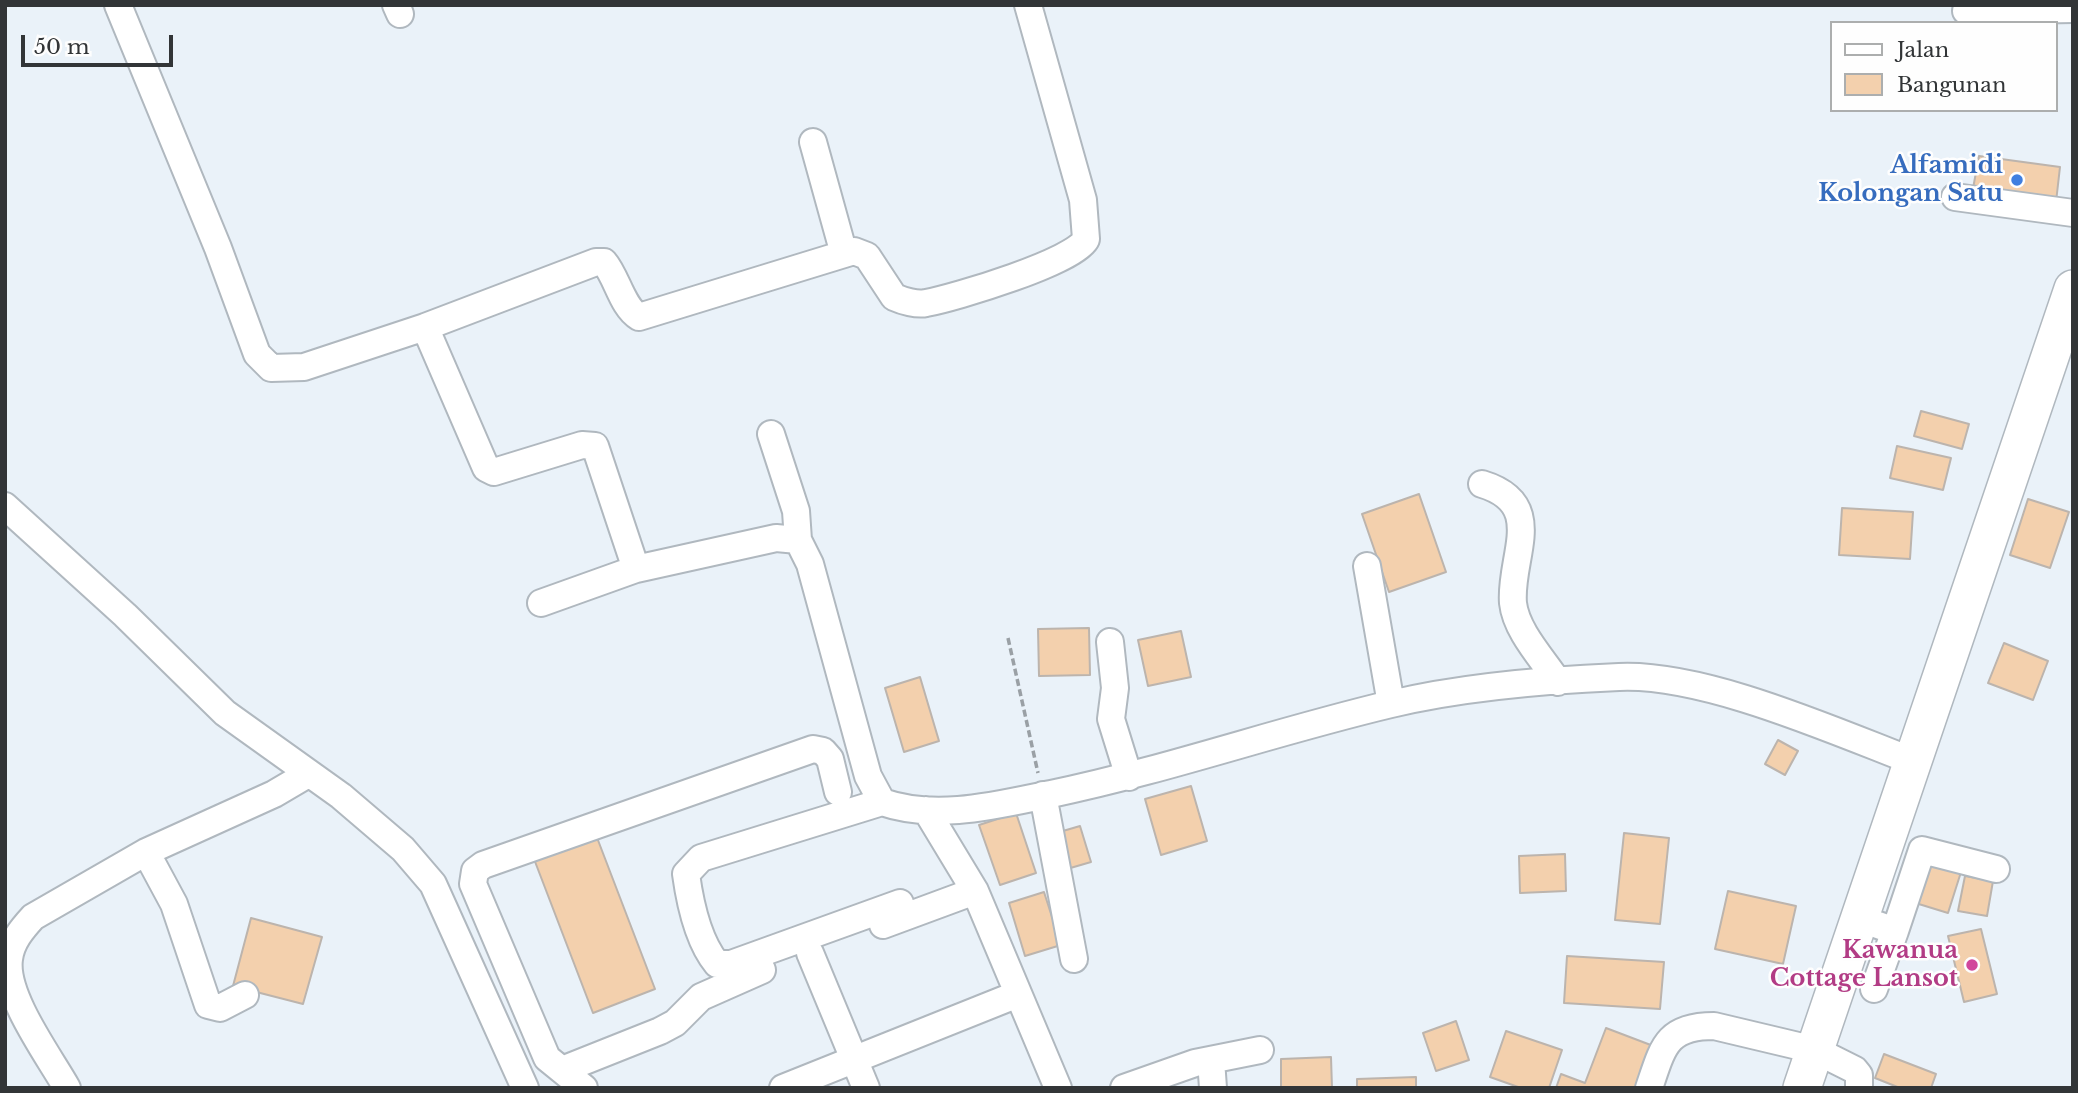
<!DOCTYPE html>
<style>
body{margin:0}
#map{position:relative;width:2078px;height:1093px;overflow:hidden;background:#eaf2f9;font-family:"Libre Baskerville",serif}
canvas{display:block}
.frame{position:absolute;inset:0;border:7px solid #323537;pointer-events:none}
.legend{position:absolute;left:1830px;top:21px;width:228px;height:91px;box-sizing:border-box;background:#fefefe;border:2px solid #acaeae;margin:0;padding:9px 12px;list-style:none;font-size:21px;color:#323537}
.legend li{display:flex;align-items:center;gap:14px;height:35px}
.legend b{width:35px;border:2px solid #acaeae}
.scale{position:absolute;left:21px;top:35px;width:152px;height:32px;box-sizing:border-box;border:4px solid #323537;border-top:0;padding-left:9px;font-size:21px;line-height:24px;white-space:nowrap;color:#323537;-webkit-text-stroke:5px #fefefe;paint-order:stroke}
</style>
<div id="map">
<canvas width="2078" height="1093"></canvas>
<div class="frame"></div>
<ul class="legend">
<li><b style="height:9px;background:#fff"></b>Jalan</li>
<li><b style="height:19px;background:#f3d0ad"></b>Bangunan</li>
</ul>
<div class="scale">50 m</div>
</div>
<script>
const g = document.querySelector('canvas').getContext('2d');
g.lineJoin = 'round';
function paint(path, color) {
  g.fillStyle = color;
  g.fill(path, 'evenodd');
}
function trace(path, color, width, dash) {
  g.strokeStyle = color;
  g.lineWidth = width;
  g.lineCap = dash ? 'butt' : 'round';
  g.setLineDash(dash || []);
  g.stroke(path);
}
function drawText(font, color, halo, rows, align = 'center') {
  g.font = font + ' "Libre Baskerville",serif';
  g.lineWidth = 5;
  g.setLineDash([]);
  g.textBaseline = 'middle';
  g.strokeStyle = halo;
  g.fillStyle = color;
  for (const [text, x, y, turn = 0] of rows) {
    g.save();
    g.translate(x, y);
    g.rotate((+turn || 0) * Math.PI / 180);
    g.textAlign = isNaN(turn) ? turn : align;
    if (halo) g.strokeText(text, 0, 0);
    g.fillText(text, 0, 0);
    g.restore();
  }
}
const building = new Path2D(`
 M1979,156L2060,167L2056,202L1972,194Z
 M1921,411L1969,424L1962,449L1914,436Z
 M1897,446L1951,458L1943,490L1890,478Z
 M1419,494L1446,572L1389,592L1362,514Z
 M2028,499L2069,512L2050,568L2010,555Z
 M1842,508L1913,512L1910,559L1839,555Z
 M1089,628L1090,675L1039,676L1038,629Z
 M1181,631L1191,677L1148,686L1138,640Z
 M2004,643L2048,661L2033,700L1988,683Z
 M920,677L939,741L904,752L885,688Z
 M1778,740L1798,751L1785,775L1765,764Z
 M1191,786L1207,841L1161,855L1145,799Z
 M1016,813L1036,873L1000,885L979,825Z
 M1080,826L1091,862L1067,869L1056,833Z
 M1624,833L1669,838L1660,924L1615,920Z
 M596,835L655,989L593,1013L534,859Z
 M1565,854L1566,891L1520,893L1519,856Z
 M1922,861L1961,872L1948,913L1909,901Z
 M1965,876L1993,881L1987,916L1958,911Z
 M1728,891L1796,906L1783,964L1715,949Z
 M1044,892L1061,945L1025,956L1009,903Z
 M251,918L322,937L303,1004L233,986Z
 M1981,929L1997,994L1964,1002L1948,936Z
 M1567,956L1664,962L1660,1009L1564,1003Z
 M1456,1021L1469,1060L1436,1071L1423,1033Z
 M1606,1028L1656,1047L1641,1088H1556L1561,1074L1585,1083Z
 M1506,1031L1562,1050L1549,1088H1521L1490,1077Z
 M1884,1054L1936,1074L1931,1088H1900L1875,1078Z
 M1331,1057L1332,1088H1281V1059Z
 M1416,1077V1088H1357V1079Z`);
const path = new Path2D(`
 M1008,638L1038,773`);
const minor = new Path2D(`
 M118,5L218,248L257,354L271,368L304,367L425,327L596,262H604C617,277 622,307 639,317L854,251L867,256L894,297C903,301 917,305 926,303C954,298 1077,261 1086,239L1083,200L1028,5
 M396,5L400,14
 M1966,11L2073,9
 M813,142L844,254
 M1955,197L2073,213
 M425,327L486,468L494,472L582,445L595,446L636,569
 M771,434L796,511L798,540
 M1482,484C1548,504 1509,557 1513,603C1516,631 1543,659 1558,682
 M5,506L125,615L225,713L341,796L403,849L433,884L525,1088
 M1367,566L1391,704
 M541,603L636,569L776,538L798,540L810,564L868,776L882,802C936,821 997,805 1051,794C1166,770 1277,731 1391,704C1462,687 1546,680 1619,677C1704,673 1834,731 1915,762
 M1110,642L1115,688L1111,719L1129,777
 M1043,795L1074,959
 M882,802L701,858L686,874C690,903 698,941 717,964H731L900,903
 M926,810L975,891L1058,1088
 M146,852L174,904L208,1005L220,1008L245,995
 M883,925L975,891
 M1895,931L1922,850L1996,869
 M810,953L866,1088
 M1874,989L1895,931L1878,925
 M1211,1060L1213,1088
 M562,1070L660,1031L675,1023L701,997L762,970
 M67,1088C49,1056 4,996 9,959C11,942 22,929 33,917L146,852L274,794L308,774
 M584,1088L547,1058L473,884L475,871L483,865L813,749L823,751L830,759L838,792
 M783,1088L1018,994
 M1124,1088L1195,1063L1260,1050
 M1649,1088C1663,1047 1666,1026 1714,1026L1815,1050L1855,1070L1859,1075V1088`);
const highway = new Path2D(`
 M1802,1088L2073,289`);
const markers = [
 [2017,180,7,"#3f7fe0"],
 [1972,965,7,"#d1479c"]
];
const shopNames = [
 ["Alfamidi",2003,166],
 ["Kolongan Satu",2003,194]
];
const hotelNames = [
 ["Kawanua",1958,951],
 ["Cottage Lansot",1958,979]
];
paint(building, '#f3d0ad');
trace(building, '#bcb4ad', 2);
trace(minor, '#b0b8bf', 30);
trace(highway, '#b0b8bf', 40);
trace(path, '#9aa0a5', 3.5, [7, 3.5]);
trace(minor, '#fff', 26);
trace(highway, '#fff', 37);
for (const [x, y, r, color] of markers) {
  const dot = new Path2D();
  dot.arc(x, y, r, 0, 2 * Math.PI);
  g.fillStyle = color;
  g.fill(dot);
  trace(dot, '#fefefe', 2.5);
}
drawText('bold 24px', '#366cbe', '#fefefe', shopNames, 'right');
drawText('bold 24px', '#b23c85', '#fefefe', hotelNames, 'right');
</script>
